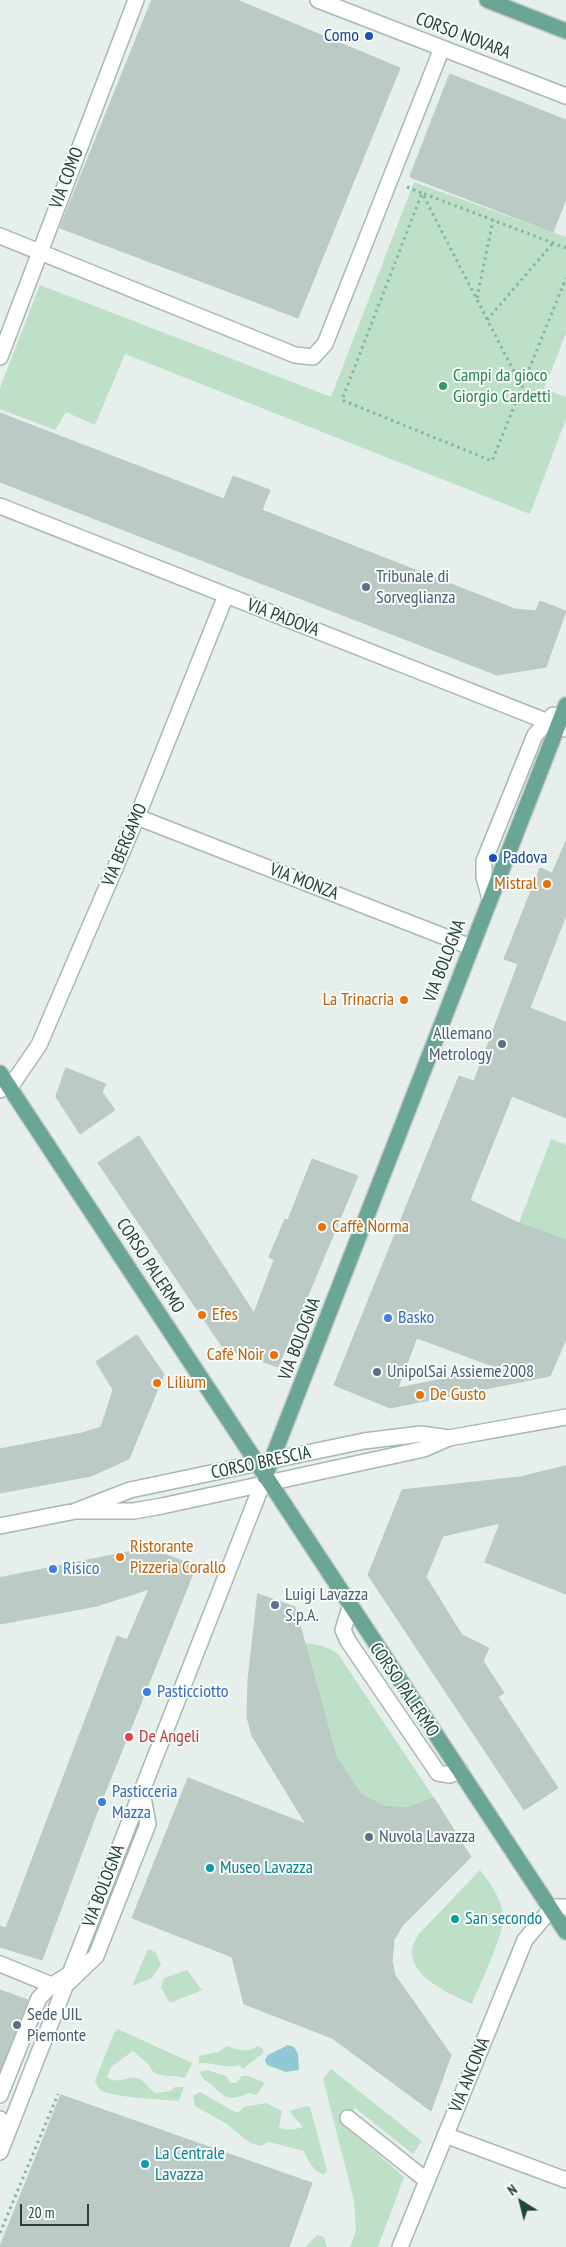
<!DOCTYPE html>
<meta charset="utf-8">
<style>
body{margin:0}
#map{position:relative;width:566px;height:2247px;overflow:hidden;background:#e6efeb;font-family:"PT Sans Narrow",sans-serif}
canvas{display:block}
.north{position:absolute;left:496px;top:2177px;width:50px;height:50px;-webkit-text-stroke:4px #f7fbf9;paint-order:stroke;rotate:324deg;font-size:14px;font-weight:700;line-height:20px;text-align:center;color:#24423a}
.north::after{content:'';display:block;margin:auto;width:18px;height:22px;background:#24423a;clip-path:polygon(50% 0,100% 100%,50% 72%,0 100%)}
.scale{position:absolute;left:20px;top:2204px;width:69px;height:22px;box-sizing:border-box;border:2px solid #24423a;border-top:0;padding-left:6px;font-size:15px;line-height:18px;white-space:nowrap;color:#24423a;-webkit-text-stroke:4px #f7fbf9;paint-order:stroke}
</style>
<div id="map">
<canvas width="566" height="2247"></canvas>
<div class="north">N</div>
<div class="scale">20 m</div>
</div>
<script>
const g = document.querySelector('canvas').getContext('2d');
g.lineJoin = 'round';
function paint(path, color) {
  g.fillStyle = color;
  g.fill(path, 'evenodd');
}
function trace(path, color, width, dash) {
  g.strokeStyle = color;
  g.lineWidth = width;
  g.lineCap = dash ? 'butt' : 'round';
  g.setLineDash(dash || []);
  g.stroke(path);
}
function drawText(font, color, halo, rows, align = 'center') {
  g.font = font + ' "PT Sans Narrow",sans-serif';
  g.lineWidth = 4;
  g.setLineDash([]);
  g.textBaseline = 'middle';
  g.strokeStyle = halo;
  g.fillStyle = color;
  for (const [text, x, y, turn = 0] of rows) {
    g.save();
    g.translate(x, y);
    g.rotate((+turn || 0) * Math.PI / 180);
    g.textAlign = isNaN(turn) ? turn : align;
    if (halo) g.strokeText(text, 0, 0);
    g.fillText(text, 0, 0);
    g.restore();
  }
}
const green = new Path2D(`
 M414,182L566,237V333L544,389L566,397V419L530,514L125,354L95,425L66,412L55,430L0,409V388L40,285L331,397Z
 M551,1139L566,1145V1240L519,1223Z
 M303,1643C317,1644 327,1646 338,1654L434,1798L406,1808L384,1806L361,1794L336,1756Z
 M480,1870C491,1884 503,1900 503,1919C503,1937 479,1986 472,2004C452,1995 409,1977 412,1950C412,1945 416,1940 418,1935Z
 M148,1949L155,1952L161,1964L152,1978L132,1986Z
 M187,1970L202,1990L170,2003L161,1987L164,1978Z
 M118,2029L192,2063L185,2078C174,2075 164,2077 154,2073L148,2064L133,2051L111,2067L107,2077C118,2086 129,2074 139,2079C145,2081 149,2089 155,2093L171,2091L175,2087H184L179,2101C160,2099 118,2098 102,2091C98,2089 97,2085 95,2081L114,2033Z
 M227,2046C238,2050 248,2053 258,2046L263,2049V2053L243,2069L239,2065C225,2069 214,2062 199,2063V2056L218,2052Z
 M331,2069L422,2141L413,2154L355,2108L343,2124L404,2177L378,2247H350L356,2231L354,2201L323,2079Z
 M207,2070L226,2076L231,2083H236L242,2076H248L265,2083L256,2095L249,2093C230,2101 227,2100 213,2086C206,2080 203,2081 200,2072Z
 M200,2092L235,2112H239L244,2107L266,2103L282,2111L279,2128C287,2130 295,2130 303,2127L289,2111L306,2106L310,2107L327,2170L324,2175C312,2170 308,2161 304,2151L269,2142L260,2146L250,2143L227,2124L195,2106L193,2096Z
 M317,2235L324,2237L327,2247H305Z`);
const water = new Path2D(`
 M288,2045L294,2047L298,2054L299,2070L286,2072L267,2065L265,2060L268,2055Z`);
const building = new Path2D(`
 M152,0H237L400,68L298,318L60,228Z
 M450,74L566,120V199L553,232L410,177Z
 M0,413L224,499L233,476L270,490L262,510L515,609L536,611L540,601L566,611L546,667L497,675L0,482Z
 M566,841V915L530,1008L566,1022V1118L512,1096L470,1200L519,1223L566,1240V1339L550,1376L390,1408L334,1385L459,1076L474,1081L518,964L504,959L540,868L552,873ZM417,1338L498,1368L398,1388Z
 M66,1068L106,1084L102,1092L115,1110L80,1134L56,1097Z
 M139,1136L254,1313L274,1260L269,1257L285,1219L288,1220L312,1159L358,1176L278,1367L223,1348L98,1163Z
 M137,1335L164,1374L129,1459L91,1476L0,1493V1449L82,1433L101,1427L113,1390L96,1362Z
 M566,1466V1594L485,1562L500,1523L443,1536L426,1577L462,1635L489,1648L483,1661L504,1693L498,1697L558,1788L524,1810L368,1575L402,1490L520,1477Z
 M148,1548L196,1566L96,1815L42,1960L0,1947V1926L6,1928L117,1636L127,1640L149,1589L97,1606L0,1624V1578Z
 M258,1594L295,1607L336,1756L361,1794L384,1806L406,1808L434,1798L471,1857L402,1926L394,1940L392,1961L395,1975L451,2055L431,2111L332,2038L244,2004L232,1957L132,1918L188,1778L306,1824L252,1736L247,1717L248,1680Z
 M0,1990L28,2000L0,2070Z
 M61,2095L312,2183L289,2247H0Z`);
const path = new Path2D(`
 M407,187L422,193L522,387
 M566,248L422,193L342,400L492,461L566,278
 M477,298L493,220
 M487,320L553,243
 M0,2233L58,2094`);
const minor = new Path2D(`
 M318,0L566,96
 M0,236L295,355L313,357L325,344L442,48
 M0,357L136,0
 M0,506L566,729
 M137,817L471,947
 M490,899L484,877V861L535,735L553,715
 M0,1090L13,1083L39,1045L137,817L226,595
 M76,1511H134L162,1506L424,1449L449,1438L566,1417
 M0,1526L76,1511L130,1490L364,1441L421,1434L449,1438
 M351,1604L343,1630L348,1641L438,1773L450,1775L460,1770
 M0,1964L59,1988
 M69,1982L96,1956L148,1824L142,1792
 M0,2095L39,1998L52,1985L71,1973
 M348,2118L426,2180
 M0,2119L5,2139
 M445,2135L566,2180
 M0,2152L265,1477
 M400,2247L525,1940L551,1909L556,1907H566`);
const major = new Path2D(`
 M487,0L566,31
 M0,1073L566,1932
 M265,1477L566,705`);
const markers = [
 [369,36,5,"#1a4fb4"],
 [443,386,5,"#2e9e5b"],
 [366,587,5,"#5c6f8a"],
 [493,858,5,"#1a4fb4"],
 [547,884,5,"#e8710a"],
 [404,1000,5,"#e8710a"],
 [502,1044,5,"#5c6f8a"],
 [322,1227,5,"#e8710a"],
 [202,1315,5,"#e8710a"],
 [388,1318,5,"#3f7fe0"],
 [274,1355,5,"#e8710a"],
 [377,1372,5,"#5c6f8a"],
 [157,1383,5,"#e8710a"],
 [420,1395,5,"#e8710a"],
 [120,1557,5,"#e8710a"],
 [53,1569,5,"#3f7fe0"],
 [275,1605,5,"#5c6f8a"],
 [147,1692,5,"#3f7fe0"],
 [129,1737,5,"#e0444e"],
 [102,1802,5,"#3f7fe0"],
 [369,1837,5,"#5c6f8a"],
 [210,1868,5,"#0f9aa8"],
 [455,1919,5,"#0f9aa8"],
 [17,2025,5,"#5c6f8a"],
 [145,2164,5,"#0f9aa8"]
];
const transitNames = [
 ["Como",359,36],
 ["Padova",503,858,"left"]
];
const streetNames = [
 ["CORSO NOVARA",463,36,21],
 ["VIA COMO",67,178,-69],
 ["VIA PADOVA",283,618,21],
 ["VIA BERGAMO",125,845,-67],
 ["VIA MONZA",304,882,21],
 ["VIA BOLOGNA",445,961,-69],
 ["CORSO PALERMO",150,1266,57],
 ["VIA BOLOGNA",300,1339,-69],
 ["CORSO BRESCIA",261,1463,-12],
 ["CORSO PALERMO",404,1690,56],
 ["VIA BOLOGNA",104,1886,-69],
 ["VIA ANCONA",470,2075,-68]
];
const leisureNames = [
 ["Campi da gioco",453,376],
 ["Giorgio Cardetti",453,397]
];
const serviceNames = [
 ["Tribunale di",376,577],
 ["Sorveglianza",376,598],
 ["Allemano",492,1034,"right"],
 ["Metrology",492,1055,"right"],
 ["UnipolSai Assieme2008",387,1372],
 ["Luigi Lavazza",285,1595],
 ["S.p.A.",285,1616],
 ["Nuvola Lavazza",379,1837],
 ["Sede UIL",27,2015],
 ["Piemonte",27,2036]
];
const foodNames = [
 ["Mistral",537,884,"right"],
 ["La Trinacria",394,1000,"right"],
 ["Caffè Norma",332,1227],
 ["Efes",212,1315],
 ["Café Noir",264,1355,"right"],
 ["Lilium",167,1383],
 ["De Gusto",430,1395],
 ["Ristorante",130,1547],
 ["Pizzeria Corallo",130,1568]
];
const shopNames = [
 ["Basko",398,1318],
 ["Risico",63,1569],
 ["Pasticciotto",157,1692],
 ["Pasticceria",112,1792],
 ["Mazza",112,1813]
];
const healthNames = [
 ["De Angeli",139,1737]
];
const cultureNames = [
 ["Museo Lavazza",220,1868],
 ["San secondo",465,1919],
 ["La Centrale",155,2154],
 ["Lavazza",155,2175]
];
paint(green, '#bfe0c8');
paint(water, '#8ec9d4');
paint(building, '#bbcac4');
trace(building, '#b8c9c2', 1);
trace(minor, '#a8b8b2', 18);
trace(major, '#c2cac8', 18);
trace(path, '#86b3a5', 3, [2.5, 4]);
trace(minor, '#fff', 15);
trace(major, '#6aa596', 15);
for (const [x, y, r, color] of markers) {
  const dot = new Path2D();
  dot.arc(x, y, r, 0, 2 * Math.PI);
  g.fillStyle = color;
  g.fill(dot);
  trace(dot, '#f7fbf9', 2);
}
drawText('18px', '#164399', '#f7fbf9', transitNames, 'right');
drawText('18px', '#24423a', '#f7fbf9', streetNames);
drawText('18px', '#27864d', '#f7fbf9', leisureNames, 'left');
drawText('18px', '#4e5e75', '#f7fbf9', serviceNames, 'left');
drawText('18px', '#c56008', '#f7fbf9', foodNames, 'left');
drawText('18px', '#366cbe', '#f7fbf9', shopNames, 'left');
drawText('18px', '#be3a42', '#f7fbf9', healthNames, 'left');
drawText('18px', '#0d838f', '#f7fbf9', cultureNames, 'left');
</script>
